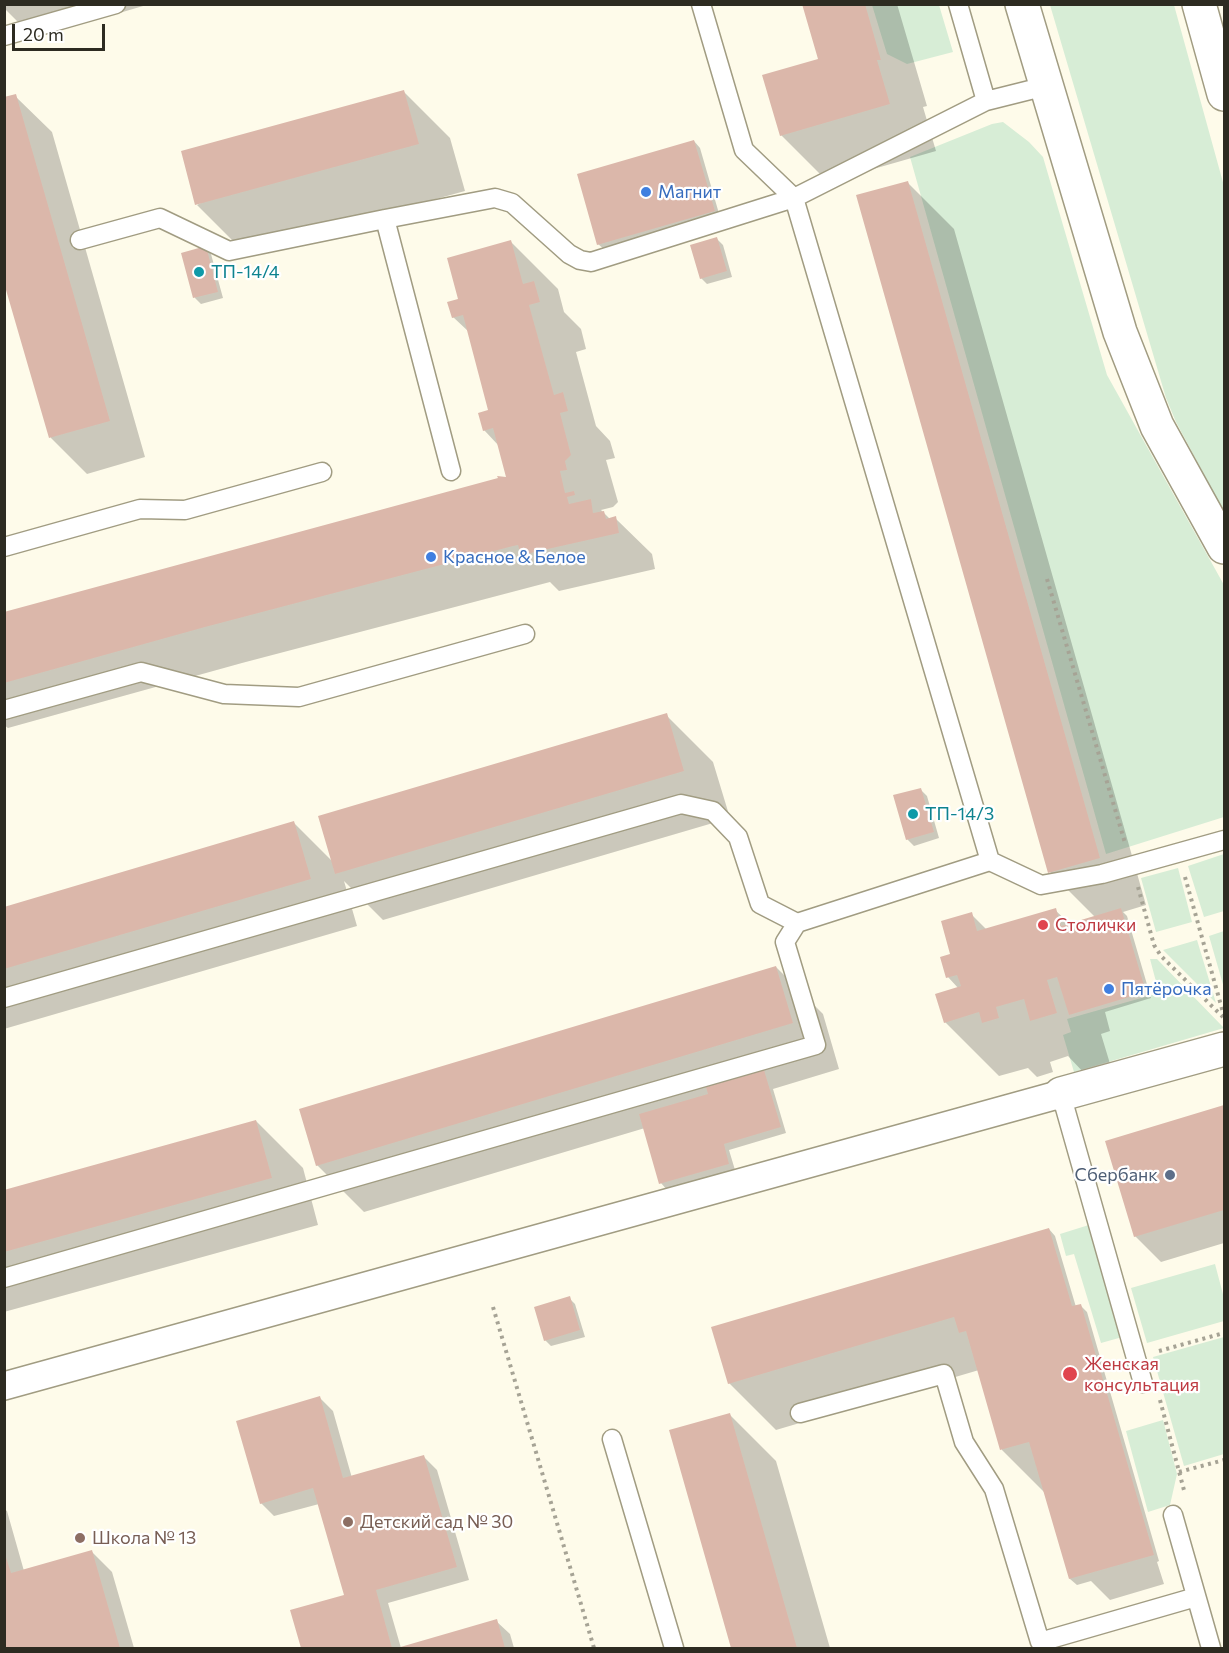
<!DOCTYPE html>
<meta charset="utf-8">
<style>
body{margin:0}
#map{position:relative;width:1229px;height:1653px;overflow:hidden;background:#fefbea;font-family:Commissioner,sans-serif}
canvas{display:block}
.frame{position:absolute;inset:0;border:6px solid #2d2b21;pointer-events:none}
.scale{position:absolute;left:12px;top:24px;width:93px;height:27px;box-sizing:border-box;border:3px solid #2d2b21;border-top:0;padding-left:8px;font-size:18px;line-height:21px;white-space:nowrap;color:#2d2b21;-webkit-text-stroke:4px #fff;paint-order:stroke}
</style>
<div id="map">
<canvas width="1229" height="1653"></canvas>
<div class="frame"></div>
<div class="scale">20 m</div>
</div>
<script>
const g = document.querySelector('canvas').getContext('2d');
g.lineJoin = 'round';
function paint(path, color) {
  g.fillStyle = color;
  g.fill(path, 'evenodd');
}
function trace(path, color, width, dash) {
  g.strokeStyle = color;
  g.lineWidth = width;
  g.lineCap = dash ? 'butt' : 'round';
  g.setLineDash(dash || []);
  g.stroke(path);
}
function drawText(font, color, halo, rows, align = 'center') {
  g.font = font + ' Commissioner,sans-serif';
  g.lineWidth = 4.5;
  g.setLineDash([]);
  g.textBaseline = 'middle';
  g.strokeStyle = halo;
  g.fillStyle = color;
  for (const [text, x, y, turn = 0] of rows) {
    g.save();
    g.translate(x, y);
    g.rotate((+turn || 0) * Math.PI / 180);
    g.textAlign = isNaN(turn) ? turn : align;
    if (halo) g.strokeText(text, 0, 0);
    g.fillText(text, 0, 0);
    g.restore();
  }
}
const green = new Path2D(`
 M872,5H939L953,52L907,64L887,54Z
 M1050,5H1174L1224,186V512L1176,422L1166,398Z
 M1003,122L1029,142L1043,157L1107,375L1224,585V817L1106,854L910,157L992,124Z
 M1224,854V911L1204,917L1188,866Z
 M1178,868L1192,922L1156,932L1141,878Z
 M1224,931V988L1209,936Z
 M1197,940L1216,1003L1163,950Z
 M1150,959H1157L1224,1028L1074,1072L1063,1035L1071,1032L1067,1019L1159,993Z
 M1092,1224L1126,1336L1101,1343L1074,1254L1066,1256L1060,1234Z
 M1215,1264L1224,1298V1321L1147,1343L1131,1288Z
 M1224,1337V1454L1184,1466L1153,1357Z
 M1163,1420L1177,1474L1170,1505L1148,1512L1126,1431Z`);
const shadow = new Path2D(`
 M4,4H150L34,38L4,8Z
 M804,4H897L927,106L923,107L936,151L828,182L781,135L820,60Z
 M403,91L450,138L465,191L244,252L197,205Z
 M15,96L52,132L145,457L87,474L51,438L4,278Z
 M694,141L700,148L720,217L605,250L598,244Z
 M907,182L954,229L1146,905L1123,912L1127,916L1151,998L1105,1012L1110,1031L1101,1034L1111,1067L1086,1075L1068,1056L1050,1062L1053,1072L1037,1077L1028,1068L999,1076L945,1022L959,989L948,977L971,914L987,930L1055,910L1070,924L1095,917L1050,872Z
 M717,239L723,245L732,277L707,284L701,278Z
 M511,242L558,289L564,312L581,329L586,349L576,352L596,426L610,441L615,458L606,460L618,502L613,507L601,510L610,519L615,518L652,554L655,569L559,591L550,582L242,663L8,728L4,725V614L508,478L499,446L484,430L490,411L469,332L453,317L460,300Z
 M205,248L211,254L223,298L201,304L195,298L183,254Z
 M666,715L713,762L730,818L383,920L344,881L357,926L4,1029V908L294,823L333,862Z
 M920,789L927,796L939,838L914,846L907,839Z
 M776,967L823,1014L839,1069L773,1089L786,1133L729,1150L735,1170L667,1190L661,1183L645,1128L364,1212L317,1165Z
 M1224,1107V1243L1161,1262L1135,1236L1107,1142Z
 M256,1121L303,1168L318,1225L4,1312V1191Z
 M1049,1229L1055,1236L1076,1307L1080,1305L1087,1312L1159,1561L1157,1562L1164,1584L1110,1600L1091,1581L1077,1585L1070,1579L1045,1493L1002,1450L979,1370L776,1430L729,1383Z
 M569,1298L575,1304L585,1337L551,1346L545,1340Z
 M320,1398L333,1411L352,1478L424,1457L437,1470L469,1580L388,1603L401,1648L496,1621L510,1634L514,1648H303L292,1611L346,1596L319,1504L274,1516L261,1503Z
 M729,1414L776,1461L830,1648H733L671,1431Z
 M4,1509L7,1511L24,1571L92,1552L112,1572L134,1648H4Z`);
const building = new Path2D(`
 M802,4H865L881,60H877L890,104L780,136L762,75L818,59Z
 M404,90L419,144L195,205L181,151Z
 M16,94L110,421L49,438L4,283V97Z
 M694,140L715,211L597,245L577,174Z
 M908,181L1100,858L1048,873L856,195Z
 M717,237L727,271L700,279L690,245Z
 M511,240L523,284L534,281L540,302L529,305L554,395L563,392L568,411L560,413L571,455L565,461L567,470L560,471L565,493L574,491L575,495L567,497L569,504L591,499L593,513L604,511L606,519L616,516L619,533L521,555L518,545L513,546L205,627L4,683V612L498,478L497,476L506,477L493,428L483,431L478,413L488,410L463,315L452,318L447,302L458,299L447,258Z
 M206,246L218,292L193,298L181,253Z
 M667,713L684,771L335,874L318,816Z
 M921,788L934,832L906,840L893,795Z
 M294,821L311,879L4,969V907Z
 M1056,908L1061,926L1121,908L1146,992L1069,1015L1057,977L1047,980L1057,1013L1030,1021L1024,999L996,1007L999,1018L982,1023L979,1012L944,1023L935,994L961,986L957,975L946,978L940,957L950,954L941,921L972,912L977,931Z
 M776,966L793,1023L316,1166L299,1109Z
 M764,1070L781,1127L724,1144L729,1164L659,1184L639,1114L708,1094L706,1087Z
 M1224,1105V1210L1134,1237L1105,1141Z
 M256,1120L272,1178L4,1252V1190Z
 M1049,1228L1072,1306L1081,1304L1154,1555L1069,1579L1029,1442L1000,1450L966,1331L959,1333L954,1317L728,1384L711,1327Z
 M570,1296L580,1330L544,1341L534,1307Z
 M320,1396L343,1478L424,1455L457,1567L376,1590L392,1648H301L290,1610L344,1595L313,1488L260,1504L236,1421Z
 M730,1413L797,1648H731L669,1430Z
 M92,1550L120,1648H4V1551L11,1573Z
 M497,1619L505,1648H397Z`);
const path = new Path2D(`
 M1047,579L1125,843
 M1185,877L1224,1016
 M1138,887L1154,945L1161,956L1223,1017
 M493,1307L594,1648
 M1159,1351L1224,1333
 M1160,1400L1185,1494
 M1179,1472L1224,1460`);
const service = new Path2D(`
 M958,4L986,101
 M4,36L116,4
 M1046,86L986,101L794,198L990,861L1041,885L1102,874L1224,840
 M80,240L160,218L229,251L385,219
 M451,471L385,219L495,198L512,203L569,254L580,260L591,262L794,198L744,150L701,4
 M4,547L140,509L185,510L322,472
 M4,710L141,672L224,694L299,697L525,634
 M4,998L681,804L713,811L738,837L760,904L797,923
 M1061,1094L1143,1383
 M4,1278L816,1045L785,942L797,923L990,861
 M800,1413L944,1374L964,1442L994,1489L1040,1642L1196,1597
 M612,1439L674,1648
 M1173,1515L1211,1648`);
const pedestrian = new Path2D(`
 M4,1386L1061,1094`);
const minor = new Path2D(`
 M1061,1094L1224,1049`);
const secondary = new Path2D(`
 M1022,4L1120,332L1157,426L1224,547
 M1199,4L1224,94`);
const markers = [
 [646,192,6,"#3f7fe0"],
 [199,272,6,"#0f9aa8"],
 [431,557,6,"#3f7fe0"],
 [913,814,6,"#0f9aa8"],
 [1043,925,6,"#e0444e"],
 [1109,989,6,"#3f7fe0"],
 [1170,1175,6,"#5c6f8a"],
 [1070,1374,8,"#e0444e"],
 [348,1522,6,"#8d6e63"],
 [80,1538,6,"#8d6e63"]
];
const shopNames = [
 ["Магнит",658,192],
 ["Красное & Белое",443,557],
 ["Пятёрочка",1121,989]
];
const cultureNames = [
 ["ТП-14/4",211,272],
 ["ТП-14/3",925,814]
];
const healthNames = [
 ["Столички",1055,925],
 ["Женская",1084,1364],
 ["консультация",1084,1385]
];
const serviceNames = [
 ["Сбербанк",1158,1175]
];
const educationNames = [
 ["Детский сад № 30",360,1522],
 ["Школа № 13",92,1538]
];
paint(green, '#d7edd6');
paint(shadow, '#0003');
paint(building, '#dbb7aa');
trace(service, '#a19c82', 21);
trace(pedestrian, '#a19c82', 30);
trace(minor, '#a19c82', 36);
trace(secondary, '#a19c82', 36);
trace(path, '#a6a395', 4, [3, 4.5]);
trace(service, '#fff', 18);
trace(pedestrian, '#fff', 27);
trace(minor, '#fff', 33);
trace(secondary, '#fff', 33);
for (const [x, y, r, color] of markers) {
  const dot = new Path2D();
  dot.arc(x, y, r, 0, 2 * Math.PI);
  g.fillStyle = color;
  g.fill(dot);
  trace(dot, '#fff', 2);
}
drawText('18px', '#366cbe', '#fff', shopNames, 'left');
drawText('18px', '#0d838f', '#fff', cultureNames, 'left');
drawText('18px', '#be3a42', '#fff', healthNames, 'left');
drawText('18px', '#4e5e75', '#fff', serviceNames, 'right');
drawText('18px', '#785e54', '#fff', educationNames, 'left');
</script>
